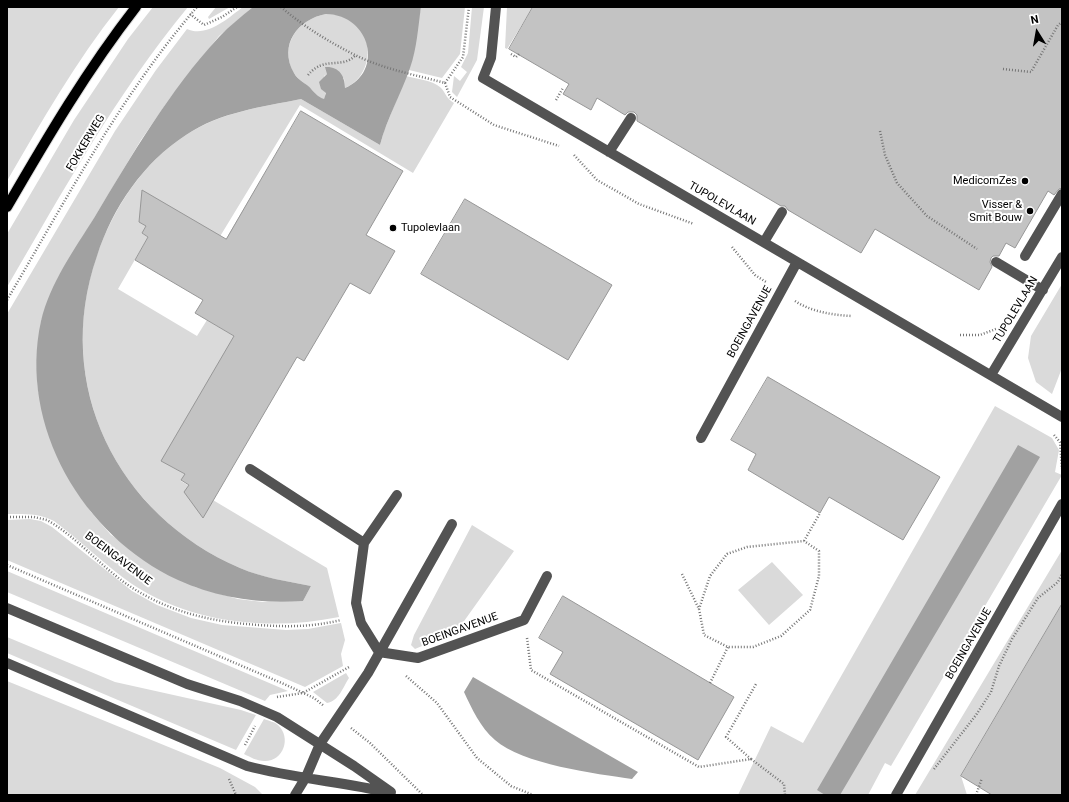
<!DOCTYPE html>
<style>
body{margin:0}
#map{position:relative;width:1069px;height:802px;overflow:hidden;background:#fff;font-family:Roboto,sans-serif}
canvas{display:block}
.frame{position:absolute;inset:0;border:8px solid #000;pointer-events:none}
.north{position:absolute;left:1017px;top:12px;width:40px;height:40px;-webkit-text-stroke:3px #fff;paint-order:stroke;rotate:349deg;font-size:11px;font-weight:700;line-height:16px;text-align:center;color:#000}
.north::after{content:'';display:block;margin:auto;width:14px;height:18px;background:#000;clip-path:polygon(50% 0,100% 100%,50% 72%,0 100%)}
</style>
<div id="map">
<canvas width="1069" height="802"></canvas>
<div class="frame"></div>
<div class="north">N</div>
</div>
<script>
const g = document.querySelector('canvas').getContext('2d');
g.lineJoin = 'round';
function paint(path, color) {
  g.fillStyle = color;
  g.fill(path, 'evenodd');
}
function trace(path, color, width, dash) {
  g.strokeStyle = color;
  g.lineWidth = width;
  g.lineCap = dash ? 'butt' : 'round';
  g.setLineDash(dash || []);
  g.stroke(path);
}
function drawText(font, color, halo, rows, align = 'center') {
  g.font = font + ' Roboto,sans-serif';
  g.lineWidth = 4;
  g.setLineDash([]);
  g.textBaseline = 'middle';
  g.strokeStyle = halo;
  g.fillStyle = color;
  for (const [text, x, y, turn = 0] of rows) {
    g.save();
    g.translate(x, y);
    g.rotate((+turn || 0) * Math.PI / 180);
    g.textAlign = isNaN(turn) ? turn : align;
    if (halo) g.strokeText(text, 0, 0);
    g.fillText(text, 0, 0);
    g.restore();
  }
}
const green = new Path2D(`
 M7,7H119C76,61 42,121 7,181Z
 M153,7H188C117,93 63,191 7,287V234L74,120L128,39Z
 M216,7H230L209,19L208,17Z
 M243,7H253L219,36L170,98L141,140L58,278L41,321L37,366L38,391L75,489L91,512L111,535L195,587L238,599L263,602L303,601L311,586C287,581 262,578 240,568C117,515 52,385 97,255C114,207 143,163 186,135C221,112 262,107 301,99L380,145L384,131L406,76C416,79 432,80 440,87C446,92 445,98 454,103L413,173L300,105L216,243L157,208L142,233L148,237L118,289L197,336L207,320L234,336L169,465L185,474L181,481L327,568L339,617C270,631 193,624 132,584C105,565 81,541 54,521C39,513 24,514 7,514V314L115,131L156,70L187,29C207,38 228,18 243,7Z
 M421,7H465L460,54L442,78L409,70Z
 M472,7H484L477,60L457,97L452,92L454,76L460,81L467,72L461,67L468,53Z
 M507,7H533L507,49L505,48Z
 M326,14C337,14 346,16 355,23C376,41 370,78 345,88L344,78L327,74L324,76V91L326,92L324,100C318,97 316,94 312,90C307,84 299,81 294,73C278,46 298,19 326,14Z
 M1062,284V368L1052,394L1036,382L1028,358L1031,336Z
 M995,406L1052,438L1059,450L1055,472L1062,475L891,766L885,763L868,795H738L771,726L803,743Z
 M30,519L41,521L52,527L132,591L157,605L191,618L222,625L286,630L308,629L341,623L345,640L341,654L343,666L305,687L7,560V520Z
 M472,525L514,551L457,631L415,649L411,645L414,635Z
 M1062,550V604L961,776L967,795H915Z
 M772,562L803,595L769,625L738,590Z
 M7,571L288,691L270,695L265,701L7,592Z
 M7,637L115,682L241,710L256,715L236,750L7,653Z
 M346,673L349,678C343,687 339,701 327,703L313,692Z
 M7,681L220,768L255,787L263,795H7Z
 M264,719C269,721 275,722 278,725C292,738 283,762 264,761C257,761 250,757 244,754Z`);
const water = new Path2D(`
 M253,7H421C418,27 417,48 410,68C401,94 387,118 380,145L301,99C262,107 220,112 186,135C143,163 113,207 97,256C52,385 117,515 240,568C263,578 287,581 311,586L303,601C260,604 217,598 178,580C83,536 18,426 41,321C50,283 74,250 94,218C132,155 169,91 219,37C229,26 241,17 253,7ZM326,14C371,15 384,72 345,88C345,76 339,66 325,67L327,74L319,82L321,89L326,93L324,99C318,97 316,94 312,90C307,83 298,81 294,73C278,45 298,19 326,14Z
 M1018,445L1040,457L840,795H825L817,790Z
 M473,677L638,772L632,779C597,774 521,764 495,740C480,727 472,709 464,692Z`);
const building = new Path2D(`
 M533,7H1062V188L1059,189L1054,195L1048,191L1015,248L1006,243L999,256H993L991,258L990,262L992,267L979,290L875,229L861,253L788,210L785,206H781L637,121V115L634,112H628L625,115L597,98L591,110L563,94L569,84L509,49Z
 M301,111L403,171L366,235L395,251L370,294L350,283L304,361L297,357L203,518L184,492L189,485L181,480L185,474L161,461L234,336L195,313L203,300L135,260L148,237L142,233L146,226L139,222L142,190L226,239Z
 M465,199L612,285L568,360L421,274Z
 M768,377L940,477L903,540L829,497L820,513L748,470L756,454L731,440Z
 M563,596L734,697L698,760L550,674L563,652L539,638Z
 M1062,604V795H992L961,776Z`);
const path = new Path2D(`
 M281,7C303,26 329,42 355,55C383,69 416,75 445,83L463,57L469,7
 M190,14L204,25L222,17L237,7
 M511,54L516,57L519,54
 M1003,69L1031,72L1058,25L1062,22
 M308,75C325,55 341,70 356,55
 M445,83L450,97L494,125L559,146
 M556,100L563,88
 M880,131L885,155L897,183L927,216L977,249
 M574,155L597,180L639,204L694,224
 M732,247L755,275L766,282
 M7,300C66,200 121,95 197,7
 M795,301C812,312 833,315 852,316
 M960,335H980L996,329
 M1054,435L1060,442L1062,469
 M7,517H34L47,520C77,537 99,565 128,585C168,612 212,622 259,625C287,627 313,627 341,620
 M804,541L820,513
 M7,565L284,684L314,698L324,706
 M682,574L699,609L704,635L728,647H753L781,636L810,610L819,576V551L804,541L747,547L727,554L710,576L699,609
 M527,638L531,670L699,767L751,759L784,784L785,795
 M406,676L437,703L477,758L511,786L533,795
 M710,683L728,647
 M277,697L303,693L349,667
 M351,728L370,743L423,795
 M245,745L255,726
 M751,759L726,737L756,684
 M934,769L976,715L991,692L999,666L1012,639L1038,598L1058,582L1062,574
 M229,779L236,795
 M976,795L982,778`);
const minor = new Path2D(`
 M496,7L491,58L483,78L1062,417
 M609,152L631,118
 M764,242L782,212
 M1025,256L1062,194
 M996,262L1043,290
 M991,375L1062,257
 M701,438L797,262
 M250,469L364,543
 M7,608L187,684L240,701L277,717L354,766L391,792
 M379,652L418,658L524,620L547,576
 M379,652L361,623L356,603L364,543L397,495
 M7,663L247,766C293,778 341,782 387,792
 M295,795L306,777L320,744L368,673L452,524
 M896,795L1062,504`);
const major = new Path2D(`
 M7,207C47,138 87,70 136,7`);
const markers = [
 [1025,181,4,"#000"],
 [1030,211,4,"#000"],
 [393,228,4,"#000"]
];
const streetNames = [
 ["FOKKERWEG",86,143,-59],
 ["TUPOLEVLAAN",722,204,30],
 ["TUPOLEVLAAN",1016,310,-59],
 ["BOEINGAVENUE",750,322,-61],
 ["BOEINGAVENUE",118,559,37],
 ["BOEINGAVENUE",460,630,-20],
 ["BOEINGAVENUE",969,644,-60]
];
const poiNames = [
 ["MedicomZes",1017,181],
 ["Visser &",1022,205],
 ["Smit Bouw",1022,218],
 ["Tupolevlaan",401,228,"left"]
];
paint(green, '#dadada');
paint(water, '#a1a1a1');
paint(building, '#c3c3c3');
trace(building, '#979797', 1);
trace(major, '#dbdbdb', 12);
trace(path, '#757575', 2.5, [1, 2]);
trace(minor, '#535353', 10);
trace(major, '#000', 10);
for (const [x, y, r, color] of markers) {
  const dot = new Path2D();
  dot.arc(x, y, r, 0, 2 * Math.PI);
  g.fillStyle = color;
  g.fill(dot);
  trace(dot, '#fff', 1.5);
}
drawText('11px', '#000', '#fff', streetNames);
drawText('11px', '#000', '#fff', poiNames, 'right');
</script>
